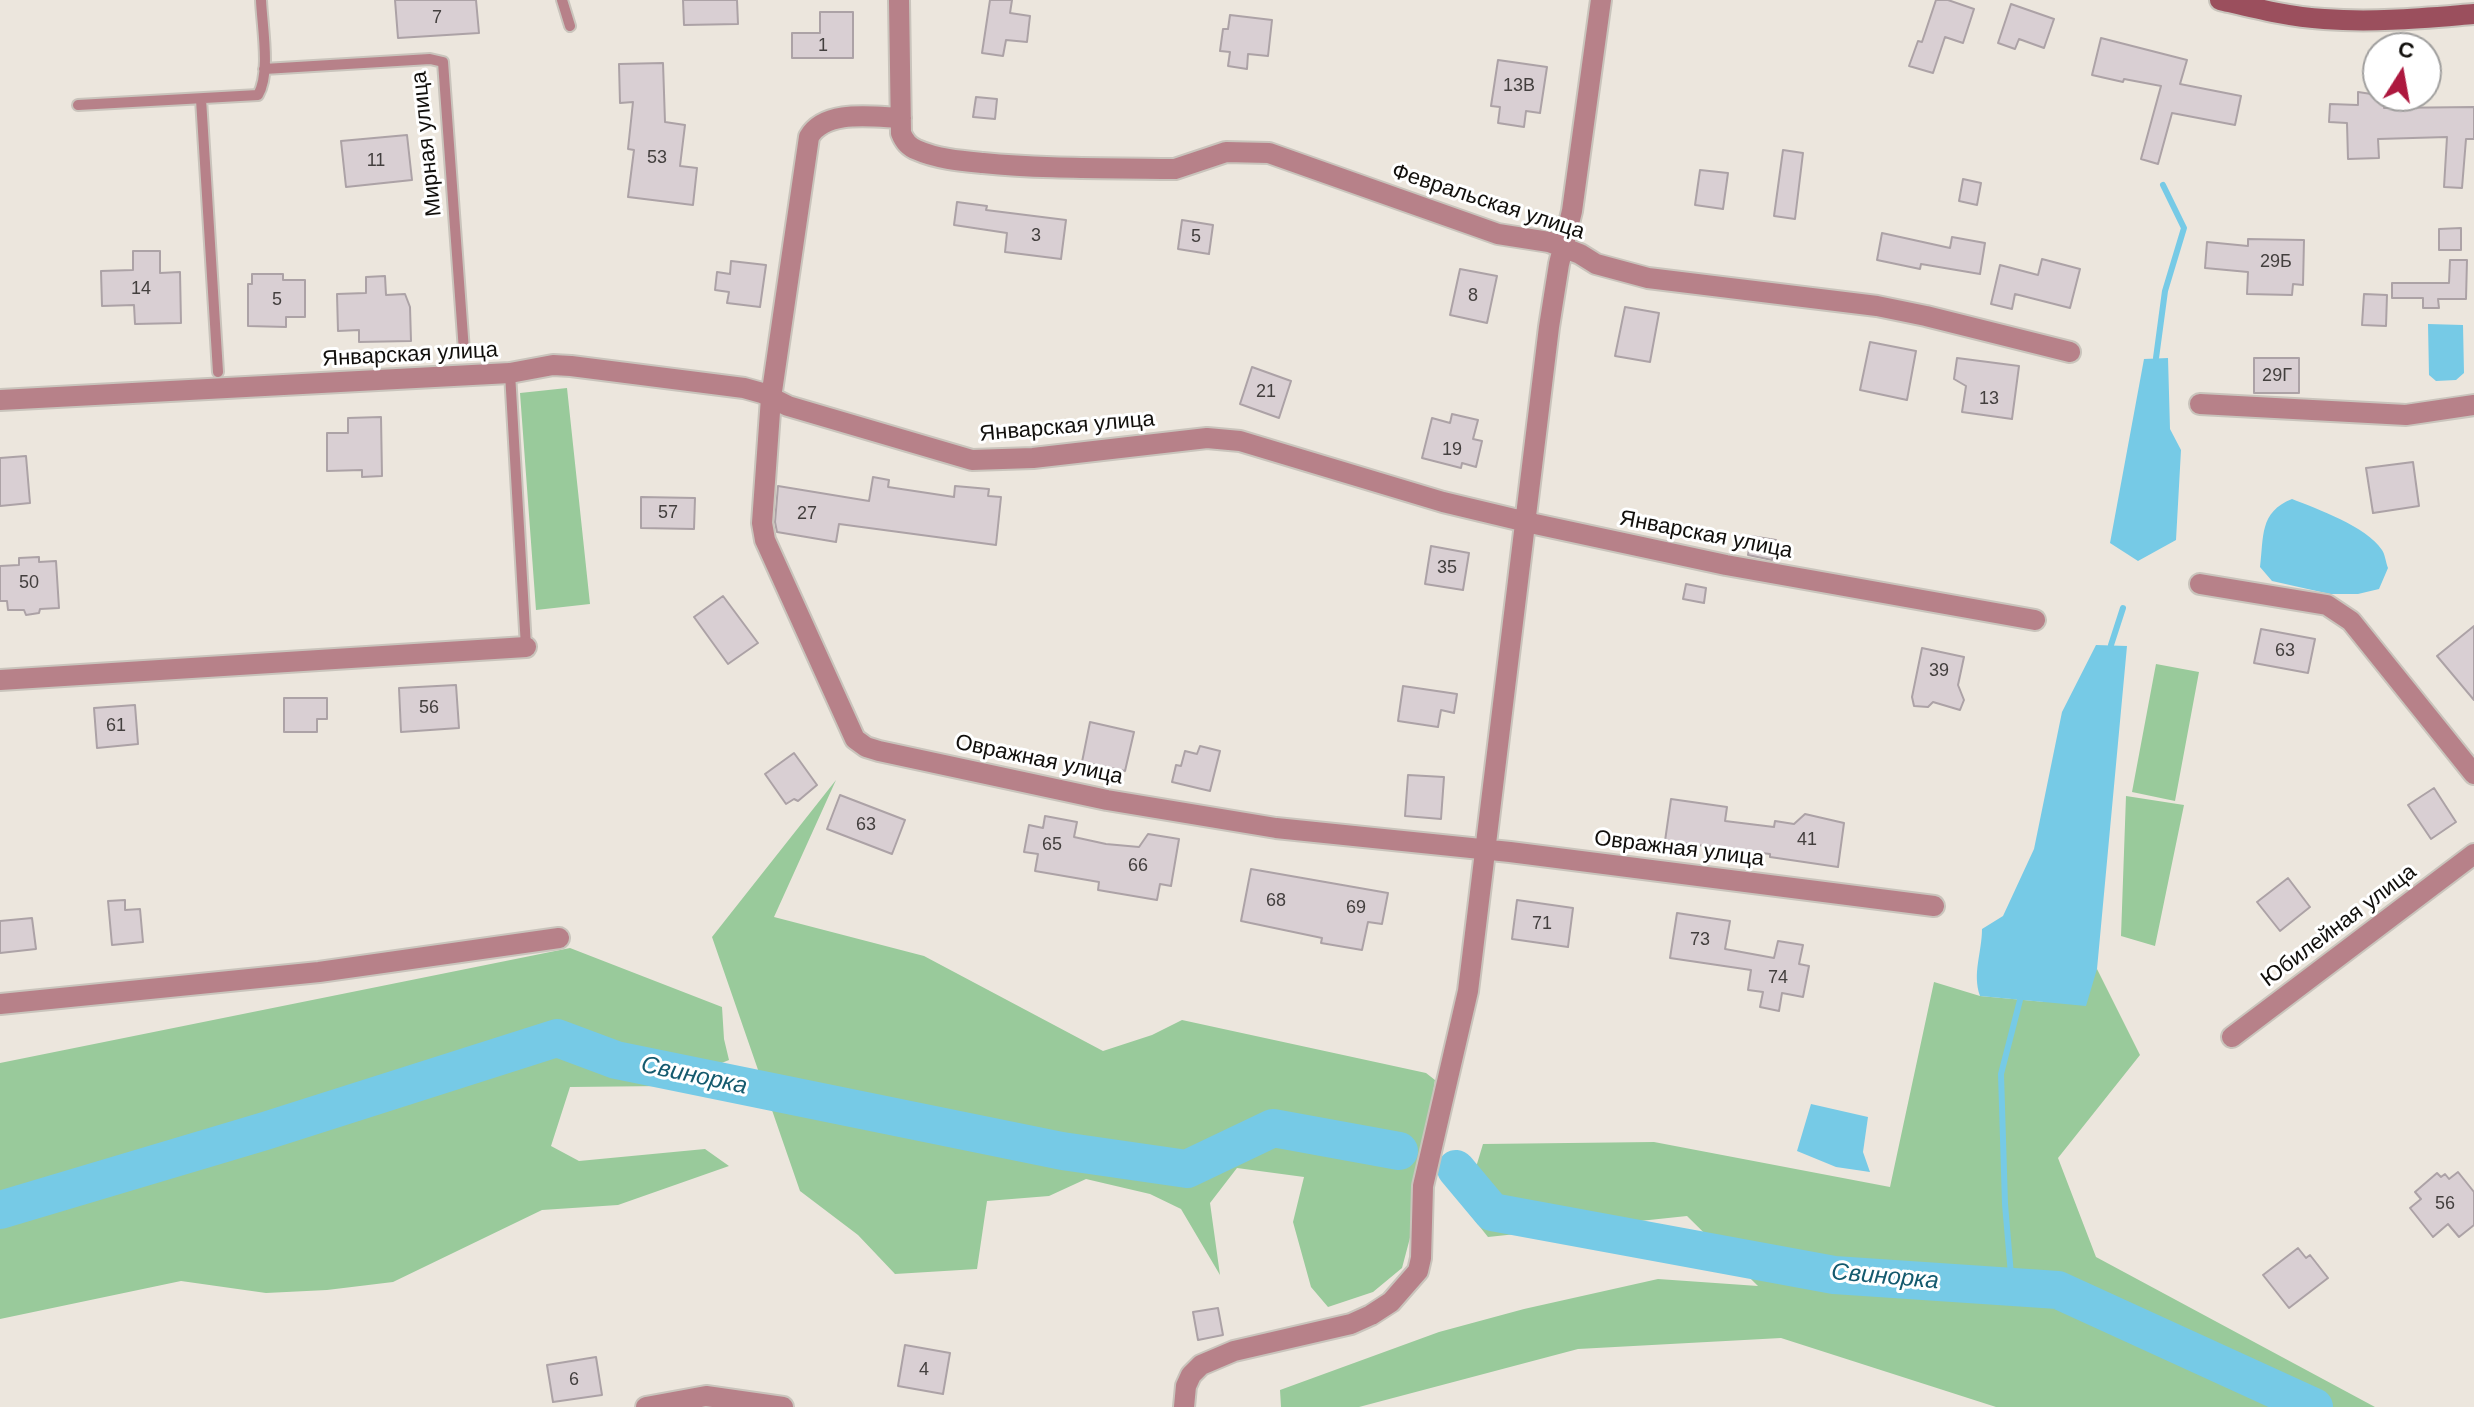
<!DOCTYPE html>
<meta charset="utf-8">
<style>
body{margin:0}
#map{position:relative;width:2474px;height:1407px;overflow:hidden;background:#ece6dd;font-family:Helvetica,sans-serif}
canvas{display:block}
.north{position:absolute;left:2362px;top:32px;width:80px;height:80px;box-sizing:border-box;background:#fff;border:2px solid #a09f9e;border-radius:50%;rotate:11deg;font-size:22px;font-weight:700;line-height:32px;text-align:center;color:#110f0c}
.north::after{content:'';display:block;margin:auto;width:28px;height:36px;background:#ad183e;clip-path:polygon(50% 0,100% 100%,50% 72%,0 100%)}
</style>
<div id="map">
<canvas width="2474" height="1407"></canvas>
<div class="north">С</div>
</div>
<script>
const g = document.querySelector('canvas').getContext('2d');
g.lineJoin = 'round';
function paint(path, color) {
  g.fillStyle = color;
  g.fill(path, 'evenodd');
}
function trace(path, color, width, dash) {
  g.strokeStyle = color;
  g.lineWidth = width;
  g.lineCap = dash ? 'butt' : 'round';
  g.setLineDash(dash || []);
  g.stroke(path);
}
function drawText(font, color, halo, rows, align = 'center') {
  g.font = font + ' Helvetica,sans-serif';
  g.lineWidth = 6;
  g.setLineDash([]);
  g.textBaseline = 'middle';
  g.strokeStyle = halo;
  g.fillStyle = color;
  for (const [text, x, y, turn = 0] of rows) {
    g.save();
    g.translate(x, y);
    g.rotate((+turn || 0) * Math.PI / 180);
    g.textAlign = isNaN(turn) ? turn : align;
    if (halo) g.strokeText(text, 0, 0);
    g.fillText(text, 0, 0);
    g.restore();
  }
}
const green = new Path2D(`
 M567,388L590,604L536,610L520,393Z
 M2156,664L2199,672L2175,801L2132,792Z
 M836,780L774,917L924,956L1103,1051L1152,1035L1182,1020L1426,1073L1435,1080L1411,1234L1402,1268L1373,1292L1328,1307L1311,1287L1293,1222L1304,1177L1237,1168L1210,1203L1220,1275L1181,1209L1150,1194L1086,1179L1049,1196L987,1201L977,1269L895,1274L858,1235L800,1191L712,937Z
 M2126,796L2184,805L2155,946L2121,936Z
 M570,948L722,1007L724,1039L729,1060L665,1086L570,1087L551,1146L579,1161L705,1149L729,1166L618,1205L542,1210L393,1282L327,1290L266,1293L181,1281L0,1319V1063Z
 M2097,969L2140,1055L2058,1158L2096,1257L2375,1407H1996L1781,1338L1578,1349L1359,1407H1281L1280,1390L1439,1332L1524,1309L1658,1279L1758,1286L1687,1216L1488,1237L1464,1207L1483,1144L1654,1142L1890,1187L1934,982L1980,996L2046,1002Z`);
const water = new Path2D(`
 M2428,324L2463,325L2464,373L2456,380L2436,381L2429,375Z
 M2168,358L2170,429L2181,450L2176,540L2138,561L2110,543L2144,359Z
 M2292,499C2317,509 2366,526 2382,550C2385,554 2386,563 2388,568L2379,589L2358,594H2330L2272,581L2260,567C2264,537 2259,512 2292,499Z
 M2096,645L2127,646L2097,969L2086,1006L1980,996C1972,973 1982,953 1982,929L2003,916L2034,849L2062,712Z
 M1811,1104L1868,1117L1863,1152L1870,1172L1836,1167L1797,1151Z`);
const stream = new Path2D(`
 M2156,358L2165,291L2184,228L2163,185
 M2111,645L2123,608
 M2012,1287L2005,1204L2001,1074L2020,1000`);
const river = new Path2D(`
 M1456,1169L1492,1212L1834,1275L2058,1290L2314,1407
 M0,1210L265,1131L557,1038L616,1060L1062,1151L1187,1169L1273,1128L1399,1151`);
const building = new Path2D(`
 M395,0H476L479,33L398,38Z
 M683,0H737L738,24L684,25Z
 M990,0H1012L1010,13L1030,16L1027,42L1006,40L1003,56L982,53Z
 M1936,0H1948L1974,9L1963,43L1945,37L1933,73L1909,66L1918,41L1922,42Z
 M2011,4L2054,19L2044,48L2019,39L2015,49L1998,43Z
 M820,12H853V58H792V33H820Z
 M1230,15L1272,20L1268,56L1248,54L1247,69L1228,66L1230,52L1220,51L1223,29H1228Z
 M2101,38L2187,60L2180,84L2241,96L2235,125L2172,113L2158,164L2141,159L2161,86L2124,79L2123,82L2092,75Z
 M1498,60L1547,67L1540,113L1526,111L1524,127L1498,123L1500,107L1491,106Z
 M663,63L665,122L685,125L680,166L697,168L693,205L628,197L634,150L628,149L633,102L620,103L619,64Z
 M2358,92L2385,96L2384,108L2474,107V139H2466L2462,188L2444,187L2447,137L2378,139L2379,158L2348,159L2347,123L2329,122L2330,104L2358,105Z
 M976,97L997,99L995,119L973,117Z
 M407,135L412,180L346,187L341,141Z
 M1783,150L1803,153L1795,219L1774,216Z
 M1700,170L1728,173L1723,209L1695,205Z
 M1963,179L1981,183L1977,205L1959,201Z
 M957,202L987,206L986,210L1066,220L1061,259L1005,252L1007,233L954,225Z
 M1182,220L1213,225L1209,254L1178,249Z
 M2461,228V250H2439V229Z
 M1882,233L1950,248L1952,237L1985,243L1980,274L1921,264L1920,269L1877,260Z
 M2248,239L2304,240L2303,285L2293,284L2292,295L2247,294L2248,272L2205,268L2207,242L2248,246Z
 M133,251H160V273L180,272L181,323L135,324L134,305L102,306L101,271L133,270Z
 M2042,259L2080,269L2070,308L2015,294L2012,309L1991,304L2000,265L2038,275Z
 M2450,260H2467L2466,299H2438L2439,308H2423V298H2392V283H2449Z
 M731,261L766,265L760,307L727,303L729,292L715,290L717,272L730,274Z
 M1460,269L1497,276L1487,323L1450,315Z
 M252,274H283V280H305V317H286V327L248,326V284H252Z
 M385,276L386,295L405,294L410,307L411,341L359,342V330L338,331L337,294L366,293V277Z
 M2364,294L2387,295L2386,326L2362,325Z
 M1625,307L1659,313L1650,362L1615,356Z
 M1870,342L1916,351L1907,400L1860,390Z
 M1957,358L2019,366L2012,419L1962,412L1966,386L1954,379Z
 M2254,358H2299V393H2254Z
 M1252,367L1291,381L1279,418L1240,404Z
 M1452,414L1478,420L1473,439L1482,441L1476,467L1462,463L1461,468L1422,458L1432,418L1450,423Z
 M381,417L382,476L362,477V470L327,471V433H348V418Z
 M26,456L30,503L0,506V458Z
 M2413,462L2419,506L2373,513L2366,468Z
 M873,477L889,480L888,487L954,497L955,486L989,489L988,496L1001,497L996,545L839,524L836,542L777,532L775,522L778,486L869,501Z
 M641,497L695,498L694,529L641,528Z
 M1751,536L1776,540L1772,560L1748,555Z
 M1431,546L1469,553L1463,590L1425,584Z
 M39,557V562L56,561L59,608L40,609L39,613L26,615L24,610H8L7,601H0V566L19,565V558Z
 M1686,584L1706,588L1704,603L1683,599Z
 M723,596L758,643L728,664L694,617Z
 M2474,626V700L2437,656Z
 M2261,629L2315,639L2308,673L2254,663Z
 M1922,648L1964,657L1958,685L1964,700L1960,710L1933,702L1928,707L1914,706L1912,697Z
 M456,685L459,728L401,732L399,688Z
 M1403,686L1457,694L1454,713L1441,710L1438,727L1398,721Z
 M284,698H327V719H317V732H284Z
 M135,705L138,744L97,748L94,708Z
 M1090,722L1134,732L1125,771L1082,762Z
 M1200,746L1220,751L1210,791L1172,782L1176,765L1181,766L1185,751L1197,754Z
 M794,753L817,785L798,801L794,799L786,804L765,774Z
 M1408,775L1444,777L1441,819L1405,816Z
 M2434,788L2456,822L2431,839L2408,805Z
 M840,795L905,820L892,854L827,829Z
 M1671,799L1727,807L1725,821L1774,827L1775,821L1794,824L1805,814L1844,823L1838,867L1770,857V854L1665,841Z
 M1045,816L1077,822L1074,837L1106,844L1139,847L1148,834L1179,839L1171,886L1160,884L1157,900L1098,890L1099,882L1035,871L1038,854L1024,852L1029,825L1043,828Z
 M1251,869L1388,893L1382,924L1368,922L1362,950L1321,943L1322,938L1241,921Z
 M2288,878L2310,907L2280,931L2257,902Z
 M125,900V910L140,909L143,942L112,945L108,901Z
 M1517,900L1573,908L1568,947L1512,939Z
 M1677,913L1730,921L1725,949L1774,958L1778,941L1803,945L1799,964L1809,966L1803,997L1782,993L1779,1011L1760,1007L1763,992L1748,990L1751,970L1670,958Z
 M32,918L36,949L0,953V921Z
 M2458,1172L2474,1192V1225L2459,1237L2448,1224L2433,1237L2410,1208L2421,1199L2415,1192L2437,1173L2441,1177L2445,1174L2449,1179Z
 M2298,1248L2306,1258L2310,1255L2328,1278L2289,1308L2263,1275Z
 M1218,1308L1223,1335L1198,1340L1193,1312Z
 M905,1345L950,1353L943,1394L898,1386Z
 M596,1357L602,1395L553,1402L547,1365Z`);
const service = new Path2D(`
 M562,0L570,26
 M264,69L430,59L443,62L464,351
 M201,99L218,372
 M78,105L258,95C271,73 262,26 261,0
 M510,373L526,647`);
const minor = new Path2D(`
 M899,0L901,133C904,141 909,147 917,150C937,159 962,161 983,163C1043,169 1102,168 1162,169H1175L1226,152L1269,153L1498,234L1549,242L1580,254L1596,264L1648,278L1877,306L1926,316L2070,352
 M901,118C873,117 825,109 809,137L771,398L762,523L765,540L855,739L866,747L879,751L1107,800L1276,828L1510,852L1934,906
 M0,400L510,373L553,365L571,366L744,388L762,393L788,406L972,460L1033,458L1207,438L1240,441L1443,502L1535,524L1726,565L2035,620
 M2200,404L2406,415L2474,405
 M2200,584L2327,605L2351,621L2474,774
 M0,680L526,647
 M0,1004L319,972L559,938
 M2232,1037L2474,854
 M646,1407L706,1396L783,1407
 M1184,1407L1186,1386L1191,1375L1201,1365L1234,1351L1351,1324L1371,1315L1391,1302L1418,1271L1421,1258L1423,1186L1468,991L1549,327L1559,264L1572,211L1601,0`);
const secondary = new Path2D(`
 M2220,0C2254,8 2289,17 2324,19C2374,23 2424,18 2474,14`);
const numberNames = [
 ["7",437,18],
 ["1",823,46],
 ["13В",1519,86],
 ["53",657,158],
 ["11",376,161],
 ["3",1036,236],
 ["5",1196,237],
 ["29Б",2276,262],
 ["14",141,289],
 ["8",1473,296],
 ["5",277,300],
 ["29Г",2277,376],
 ["21",1266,392],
 ["13",1989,399],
 ["19",1452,450],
 ["57",668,513],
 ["27",807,514],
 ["35",1447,568],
 ["50",29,583],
 ["63",2285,651],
 ["39",1939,671],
 ["56",429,708],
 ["61",116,726],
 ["63",866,825],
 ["41",1807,840],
 ["65",1052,845],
 ["66",1138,866],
 ["68",1276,901],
 ["69",1356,908],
 ["71",1542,924],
 ["73",1700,940],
 ["74",1778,978],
 ["56",2445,1204],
 ["4",924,1370],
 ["6",574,1380]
];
const streetNames = [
 ["Мирная улица",427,144,-96],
 ["Февральская улица",1488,202,18],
 ["Январская улица",410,355,-3],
 ["Январская улица",1067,427,-5],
 ["Январская улица",1706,535,11],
 ["Овражная улица",1039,760,12],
 ["Овражная улица",1679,849,7],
 ["Юбилейная улица",2339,926,-37]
];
const waterNames = [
 ["Свинорка",694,1076,12],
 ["Свинорка",1885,1277,5]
];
paint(green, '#99ca9b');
paint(water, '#76cae6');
trace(stream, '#76cae6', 6);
trace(river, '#76cae6', 38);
paint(building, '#d9cfd3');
trace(building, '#aca2a6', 2);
trace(service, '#c9c4bc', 14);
trace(minor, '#c9c4bc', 24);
trace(secondary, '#c9c4bc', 24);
trace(service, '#b78189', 10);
trace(minor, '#b78189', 20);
trace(secondary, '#9b4f5d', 20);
drawText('18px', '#433f3e', null, numberNames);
drawText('22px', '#110f0c', '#fff', streetNames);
drawText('italic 24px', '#145a6e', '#fff', waterNames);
</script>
